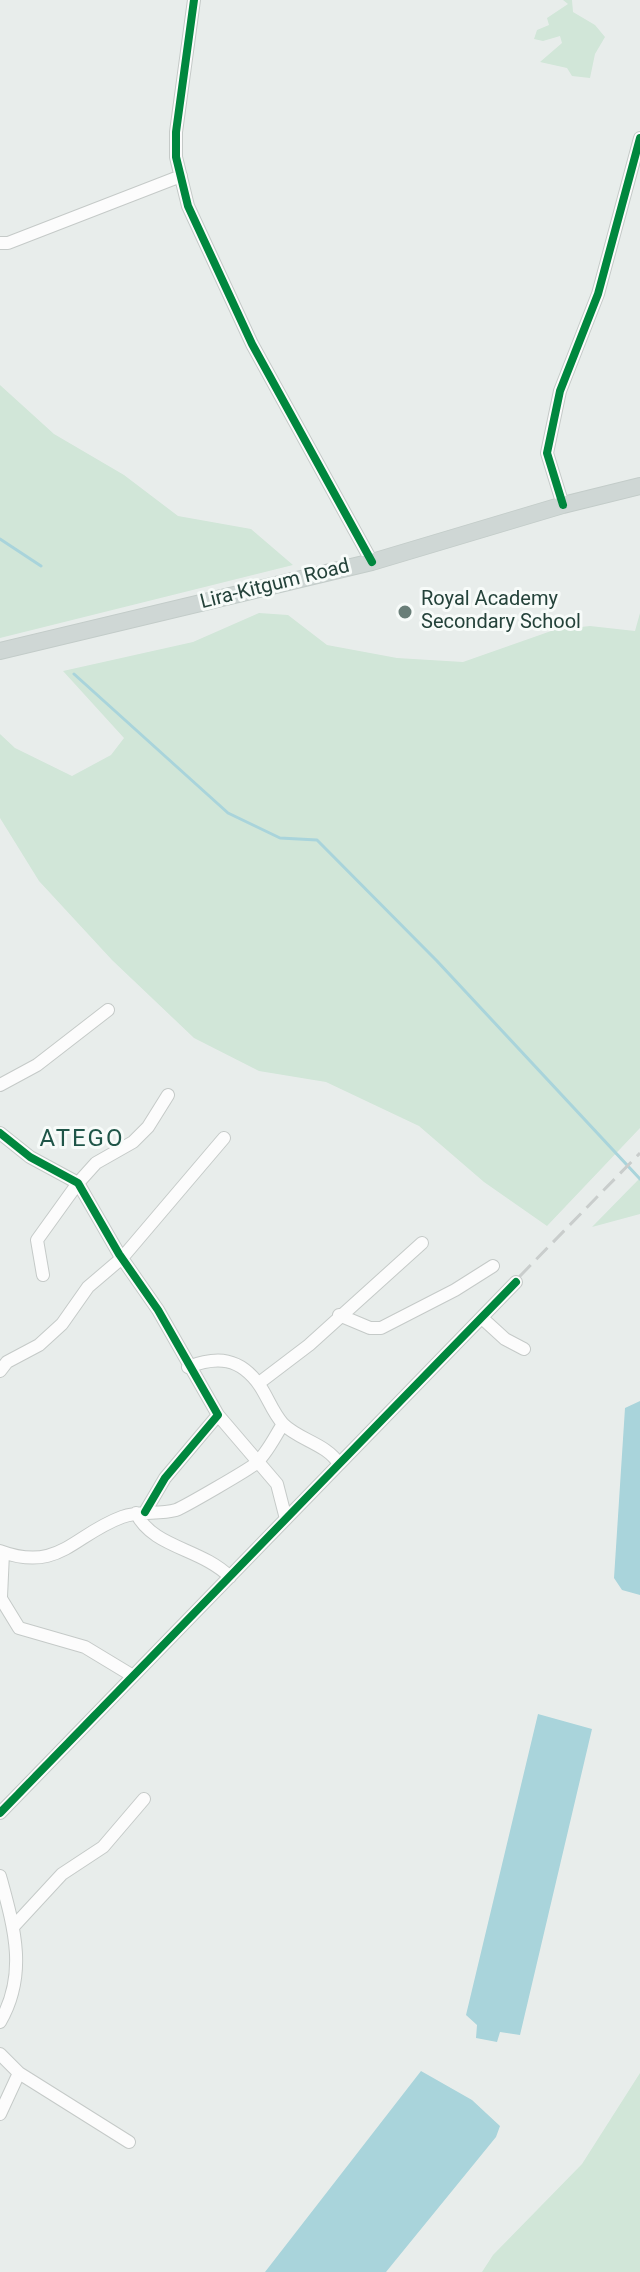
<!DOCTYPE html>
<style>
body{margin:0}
canvas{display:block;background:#e8edeb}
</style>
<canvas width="640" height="2272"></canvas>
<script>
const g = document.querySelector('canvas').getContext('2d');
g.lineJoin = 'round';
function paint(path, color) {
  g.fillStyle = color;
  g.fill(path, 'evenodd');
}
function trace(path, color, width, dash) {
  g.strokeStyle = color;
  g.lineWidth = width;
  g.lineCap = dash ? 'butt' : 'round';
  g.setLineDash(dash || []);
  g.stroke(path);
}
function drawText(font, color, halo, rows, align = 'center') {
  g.font = font + ' Roboto,sans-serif';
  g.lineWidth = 6;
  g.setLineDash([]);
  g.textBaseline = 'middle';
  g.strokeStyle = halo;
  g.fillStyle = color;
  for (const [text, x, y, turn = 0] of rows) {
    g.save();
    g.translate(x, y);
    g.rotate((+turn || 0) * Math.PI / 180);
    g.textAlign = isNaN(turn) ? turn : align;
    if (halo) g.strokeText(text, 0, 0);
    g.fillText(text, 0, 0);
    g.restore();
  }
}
const green = new Path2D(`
 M563,0H572L573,12L595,25L605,37L595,54L590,78L572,76L567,68L540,62L562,43L560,36L543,41L534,39L537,30L549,25L547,18L568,4Z
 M0,385L54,434L124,475L178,516L251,529L293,565L0,638Z
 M259,613L288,615L327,645L397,658L463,662L554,630L590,626L635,631L640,613V1128L547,1226L484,1182L419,1126L326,1082L259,1071L194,1038L112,960L39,881L0,818V734L15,748L72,776L111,755L124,738L63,671L193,642Z
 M640,1178V1214L592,1227Z
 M640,2073V2272H482L493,2255L582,2164Z`);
const water = new Path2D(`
 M640,1401V1595L622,1590L614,1578L625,1408Z
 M538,1714L592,1729L520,2035L500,2032L497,2042L476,2038L477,2025L466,2015Z
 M421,2071L472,2100L500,2126L496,2137L386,2272H265Z`);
const stream = new Path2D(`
 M0,539L41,566
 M74,674L228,813L280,838L317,840L437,961L640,1179`);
const minor = new Path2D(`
 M194,0L176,132V157L188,206L252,344L372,562
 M0,243H8L181,176
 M563,505L547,453L560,391L598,294L640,138
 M0,1085L37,1065L108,1010
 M0,1133L30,1157L78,1183L119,1254L158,1310L218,1415L165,1478L145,1512
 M43,1275L37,1240L78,1183L96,1163L133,1142L148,1127L168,1095
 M339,1315L370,1328H381L455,1290L493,1266
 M482,1318L505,1339L524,1349
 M188,1367C217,1356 240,1357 260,1386C268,1398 273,1413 283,1424C299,1440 327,1444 339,1464
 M0,1371L7,1362L39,1345L62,1324L88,1287L122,1258L224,1138
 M259,1383L309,1345L422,1243
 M218,1415L277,1484L286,1519
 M136,1513C153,1548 201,1548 230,1577
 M0,1551C59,1573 73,1535 122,1517C140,1510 158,1515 176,1510C184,1507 248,1470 255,1464C267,1454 275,1436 283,1424
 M0,1597L19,1628L85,1647L133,1676
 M1,1597L3,1553
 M0,1813L516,1282
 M0,1876C14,1927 28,1974 0,2022
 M13,1927L62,1874L103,1847L144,1799
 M0,2054L19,2073L129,2142
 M0,2114L19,2073`);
const major = new Path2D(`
 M0,651L372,562L563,505L640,486`);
const rail = new Path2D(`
 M0,1809L640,1153`);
const cycleway = new Path2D(`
 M194,0L176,132V157L188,206L252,344L372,562
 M563,505L547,453L560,391L598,294L640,138
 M0,1133L30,1157L78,1183L119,1254L158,1310L218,1415L165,1478L145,1512
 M0,1813L516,1282`);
const markers = [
 [405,612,8,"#697e78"]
];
const streetNames = [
 ["Lira-Kitgum Road",275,585,-14]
];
const poiNames = [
 ["Royal Academy",421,600],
 ["Secondary School",421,623]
];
const quarterNames = [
 ["ATEGO",82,1140]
];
paint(green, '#d1e6d8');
paint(water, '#a9d4db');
trace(stream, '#a9d4db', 3);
trace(minor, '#c5cac8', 14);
trace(major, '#c3ccc9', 18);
trace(minor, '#fcfcfc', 12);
trace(major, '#cfd7d5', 16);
trace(rail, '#c9cdcc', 3, [16, 8]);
trace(cycleway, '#00873e', 8);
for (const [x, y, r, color] of markers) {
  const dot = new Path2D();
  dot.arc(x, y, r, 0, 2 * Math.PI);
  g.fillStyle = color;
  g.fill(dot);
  trace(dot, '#f7fbf9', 3);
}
drawText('20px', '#24423a', '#f7fbf9', streetNames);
drawText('20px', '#24423a', '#f7fbf9', poiNames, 'left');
g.letterSpacing = '2px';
drawText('24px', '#1f5548', '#f7fbf9', quarterNames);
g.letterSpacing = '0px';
</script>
